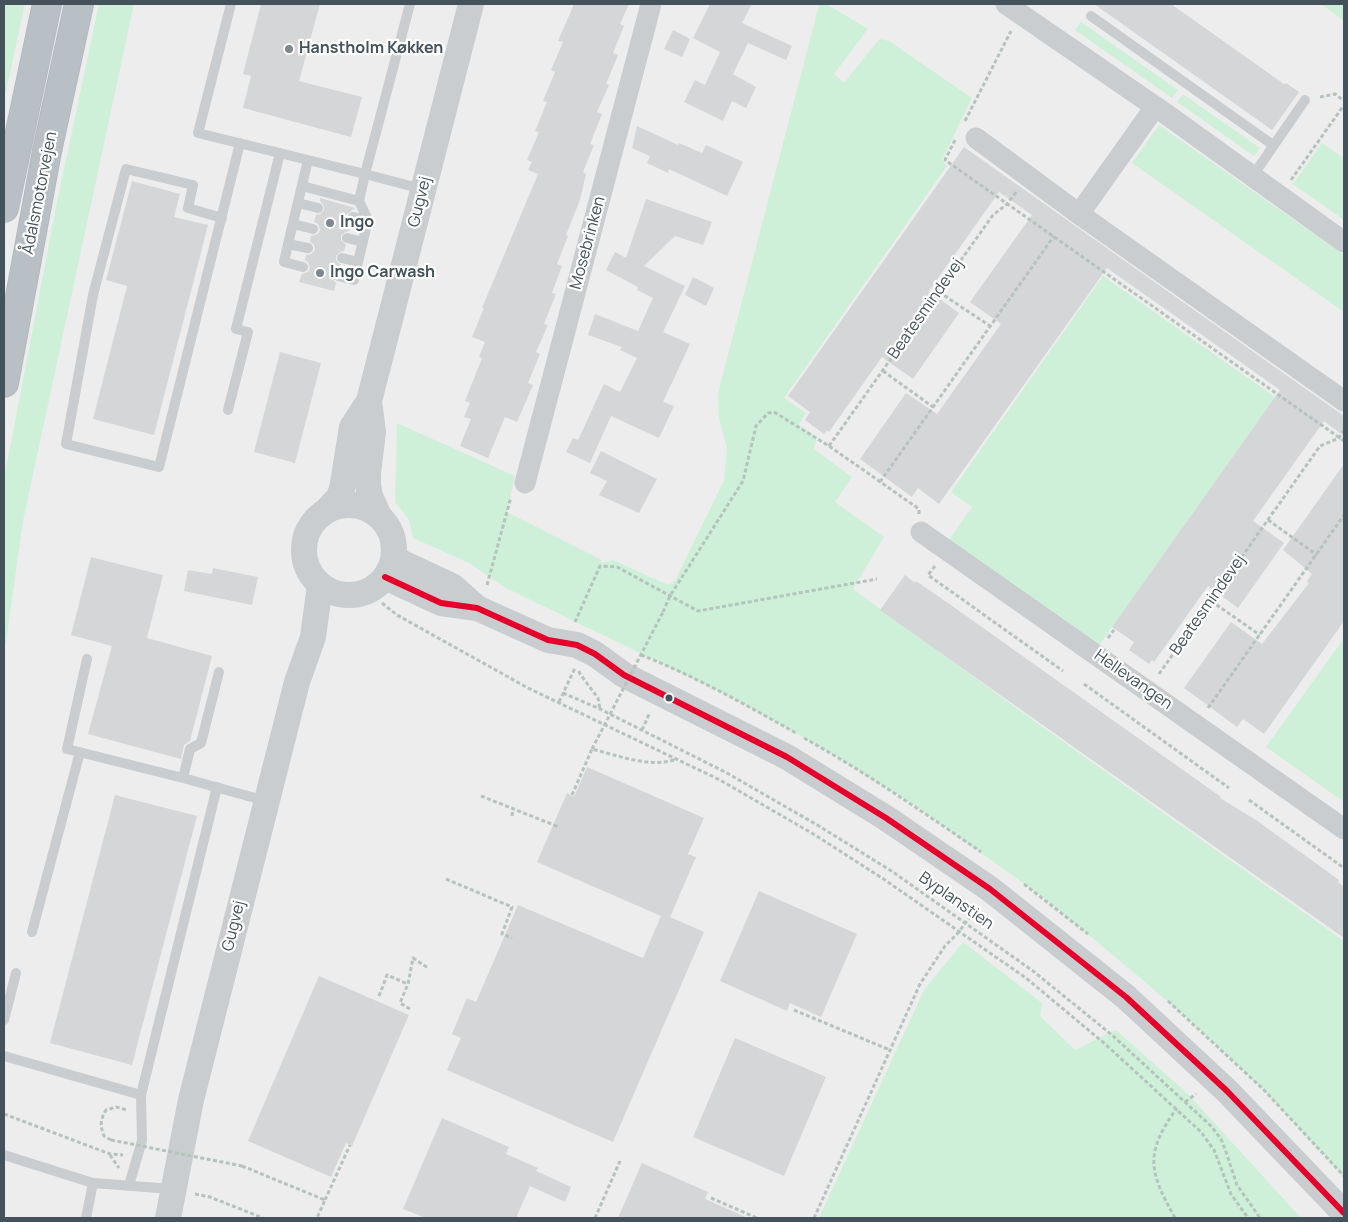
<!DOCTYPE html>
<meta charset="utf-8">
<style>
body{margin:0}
#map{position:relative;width:1348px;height:1222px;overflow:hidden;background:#eeeded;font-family:Manrope,sans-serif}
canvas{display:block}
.frame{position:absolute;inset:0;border:5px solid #43525b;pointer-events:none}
</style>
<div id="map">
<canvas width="1348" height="1222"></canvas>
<div class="frame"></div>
</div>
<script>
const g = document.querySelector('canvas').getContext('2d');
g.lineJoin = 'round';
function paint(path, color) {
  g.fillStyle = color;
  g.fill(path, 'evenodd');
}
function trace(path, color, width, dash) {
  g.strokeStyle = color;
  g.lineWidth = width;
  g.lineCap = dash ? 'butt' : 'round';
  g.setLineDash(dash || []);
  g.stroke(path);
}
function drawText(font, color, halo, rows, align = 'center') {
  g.font = font + ' Manrope,sans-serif';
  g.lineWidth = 4.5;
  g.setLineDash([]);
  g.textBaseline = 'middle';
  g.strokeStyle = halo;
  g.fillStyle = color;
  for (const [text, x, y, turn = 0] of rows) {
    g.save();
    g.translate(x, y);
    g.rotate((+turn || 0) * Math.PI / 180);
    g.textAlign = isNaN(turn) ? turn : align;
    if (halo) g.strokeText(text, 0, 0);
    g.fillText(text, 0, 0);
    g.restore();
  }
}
const green = new Path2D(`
 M4,4H25L4,100Z
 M99,4H134L23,521L4,656V479L56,207Z
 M821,4H826L868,29L834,74L844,83L876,43L881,39L889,41L972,98L942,160L947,166L784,398L806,413L799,425L817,437L814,449L852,477L835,502L884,537L853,589L1037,723L1344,941V1177L1263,1089L1195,1025L1132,971L1044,898L914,805L834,755L741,702L506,588L469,563L413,538L409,520L395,502L397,423L515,476L507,512L600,559L602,563L613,560L668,585L675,581L724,480L727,449L719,418L718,393L819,5Z
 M1321,4H1344V21Z
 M1081,22L1178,90L1172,98L1075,30Z
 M1183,94L1260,148L1254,156L1177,102Z
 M1159,125L1344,255V312L1132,163Z
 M1322,143L1344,158V220L1293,184Z
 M1103,276L1275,397L1098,647L948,541L972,507L951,492Z
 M1344,638V802L1266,747Z
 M963,942L1042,1003L1040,1016L1075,1050L1116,1030L1188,1094L1301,1218H819L924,990Z`);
const building = new Path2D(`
 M261,4H320L299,81L362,97L351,137L243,108L251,76L243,74Z
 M574,4H629L620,24L624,26L613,53L618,55L606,84L609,85L597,112L602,114L590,144L594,145L583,172L586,174L580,200L566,235L568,236L557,264L562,266L552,293L556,294L544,324L548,325L536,352L540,354L528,383L533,385L517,422L505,417L488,458L460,446L471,419L464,417L470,403L465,401L482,358L479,357L485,342L472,337L484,308H482L538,174L528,170L532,162L527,160L539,132L535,131L547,102L543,101L555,72L551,70L563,42L558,41Z
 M710,4H752L742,23L792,46L786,60L748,43L733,74L756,87L746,108L732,101L723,121L684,102L695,80L705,85L720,52L693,38Z
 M1094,4H1171L1284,84L1286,83L1299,92L1272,130Z
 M673,30L690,39L682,57L664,49Z
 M637,126L678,145L679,143L702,153L706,145L743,162L727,196L669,169L668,173L647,163L650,156L632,148Z
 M964,147L1344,416V436L1324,421L1253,521L1284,543L1238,608L1208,586L1154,662L1152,660L1149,664L1129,650L1134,642L1112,627L1280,390L1107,268L939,504L918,488L912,497L860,459L906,393L937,414L1001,324L970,302L1032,215L999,192L929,291L959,313L913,379L882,357L829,432L827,430L824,434L805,420L810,412L788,396Z
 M132,181L180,194L174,217L208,225L154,435L93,419L127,286L106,280Z
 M320,198L355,208L346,215L347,220L351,223L349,231L345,232L341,236V240L346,245L344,251L340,252L336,256V260L341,265L339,269L336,270L332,274V278L336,283L334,291L299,282L302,274L308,272L310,268L308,262L305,260L306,255L311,254L315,250L314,245L310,241L311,236L318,234L320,230L318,224L314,222L316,215L320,214L324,210V206L320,201Z
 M646,199L712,222L703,245L675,236L644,266L685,286L663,332L690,344L663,402L674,406L659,438L611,416L590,463L566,452L573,438L578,440L604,384L620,392L637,358L620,350L622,347L588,335L595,314L638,331L653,298L637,290L638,287L606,270L615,252L626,258Z
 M693,277L714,288L706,306L685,295Z
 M280,352L321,363L295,463L254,452Z
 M601,451L657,479L639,513L599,495L607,481L590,473Z
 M1344,464V621L1264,734L1243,719L1237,727L1184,688L1231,622L1262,644L1309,583L1307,581L1312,574L1283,550Z
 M91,557L163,575L147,638L212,656L190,741L184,745L181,759L88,734L112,646L71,635Z
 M213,568L258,577L252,605L184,591L188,570L212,574Z
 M905,575L915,583L916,581L948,603L1221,797L1220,798L1256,820L1339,880L1338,882L1344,887V938L880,610Z
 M587,767L704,818L688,854L696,857L670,917L704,932L613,1142L447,1070L461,1038L452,1034L467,998L476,1002L518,905L643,958L661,916L537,862L567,793L574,797Z
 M115,795L197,816L132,1065L50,1043Z
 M759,891L857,934L821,1017L790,1003L787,1011L720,981Z
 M319,976L409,1015L352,1146L346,1143L331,1177L248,1141Z
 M735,1038L826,1077L784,1176L693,1137Z
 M442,1118L509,1147L506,1154L538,1168L536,1171L571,1187L565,1202L530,1186L516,1218H426L403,1209Z
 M642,1163L708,1192L705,1199L748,1218H618Z`);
const path = new Path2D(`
 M1320,97L1335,94L1344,101
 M965,121L1011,31
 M955,140L945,160L1344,441
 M1291,180L1344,105
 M939,292L990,326
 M883,371L933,407
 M829,446L993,215L1007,204L1017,191
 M880,482L1054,236
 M1268,520L1317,555
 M935,566L928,575L1063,671
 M487,585L511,497
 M1211,601L1260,635
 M382,603L397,615L528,688L720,780L815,835L885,880L1026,978L1104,1043L1201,1132L1214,1150L1231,1194L1248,1218
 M663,612L670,596L743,481L756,426L768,413L774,412L829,446L919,509V514
 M575,622L600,566L617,567L698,611L877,579
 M1108,638L1114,630
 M641,655C695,676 746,705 796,733
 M579,671L580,674L598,698L600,709
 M1159,674L1320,446L1339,438L1344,430
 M1084,684L1229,788
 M563,693L600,709L727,773L819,826L893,872L1033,971L1112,1035L1211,1126L1221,1139L1226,1152L1237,1185L1260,1218
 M559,702L575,668
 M1208,708L1344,515
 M642,730L650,712
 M804,738C865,772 923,812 981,852
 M572,795L592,749C616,755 653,769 676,759
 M481,796L559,827
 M1249,800L1344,868
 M512,816L513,808
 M446,879L512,907L502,934L512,938
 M1024,884L1088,934
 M379,996L387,975L408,984
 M1168,1001L1263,1089L1344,1176
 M410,1009L400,1003L408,984L413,958L428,968
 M794,1010L890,1050
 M1185,1102L1196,1094
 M4,1114L110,1154L123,1155
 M111,1140L104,1136C100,1126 100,1120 106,1110L116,1107L127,1110
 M110,1155L119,1168
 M242,1166L325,1200L317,1218
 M195,1194L210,1197L263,1218
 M711,1198L757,1218
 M325,1200L350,1145
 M595,1218L620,1161
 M814,1218L920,984L945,946L959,932L976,908
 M1175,1218C1149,1171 1144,1154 1177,1108`);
const service = new Path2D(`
 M231,4L198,133L308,160
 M410,4L365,174L422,189
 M1091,16L1273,145
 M1252,177L1305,100
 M302,186L359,201
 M298,203L318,208
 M353,217L368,220
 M222,218L188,208L193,185L126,169L93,295L66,444L159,467L240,143
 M293,224L313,229
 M347,238L363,242
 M288,244L284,262L303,267
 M308,248L288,244L308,160L365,174L359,201L368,220L358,262L342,258
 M338,276L354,280L358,262
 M228,410L248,332L236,329L280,153
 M87,659L67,749L183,778
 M219,672L201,743L190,749L183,778L266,801
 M32,932L80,752
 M4,1020L16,973
 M4,1056L141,1095L142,1141L129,1185
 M141,1095L217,787
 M4,1155L93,1183L172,1189
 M86,1218L93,1183`);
const minor = new Path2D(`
 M1006,4L1166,114L1344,242
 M976,138L1079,214L1344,401
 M1079,214L1155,107
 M525,483L651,4
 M921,532L1344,829`);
const tertiary = new Path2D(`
 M369,401L373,432L368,473V485L370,496L378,514
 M304 550a45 45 0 1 1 90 0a45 45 0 1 1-90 0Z
 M328,509L339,497L342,489L352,427L369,401L471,4
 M394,559L452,586L477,608
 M385,577L441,603L477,608L548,640L577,645L595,654L624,675L787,757L886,818L990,889L1126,997L1227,1091L1344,1213
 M168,1218L191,1100L297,682L313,637L320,585`);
const motorway = new Path2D(`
 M4,208L47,4
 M4,383L47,151L79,4`);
const pathBridge = new Path2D(`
 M592,749L663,612
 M111,1140L242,1166`);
const bus1 = new Path2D(`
 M385,577L441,603L477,608L548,640L577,645L595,654L624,675L787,757L886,818L990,889L1126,997L1227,1091L1344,1213`);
const markers = [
 [289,49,5,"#7f888e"],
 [330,223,5,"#7f888e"],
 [320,273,5,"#7f888e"],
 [669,698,4.5,"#43525b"]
];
const poiNames = [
 ["Hanstholm Køkken",299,49],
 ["Ingo",340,223],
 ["Ingo Carwash",330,273]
];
const streetNames = [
 ["Ådalsmotorvejen",40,193,-79],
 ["Gugvej",420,202,-76],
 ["Mosebrinken",588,243,-75],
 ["Beatesmindevej",926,309,-55],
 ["Beatesmindevej",1208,605,-55],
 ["Hellevangen",1133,680,35],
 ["Byplanstien",956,901,35],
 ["Gugvej",234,926,-76]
];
paint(green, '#cef0d8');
paint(building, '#d5d6d7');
trace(motorway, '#b1b8be', 30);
trace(path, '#b5c3bd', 3, [4, 2.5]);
trace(service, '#c9cdcf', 10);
trace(minor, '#c9cdcf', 21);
trace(tertiary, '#c9cdcf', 26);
trace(motorway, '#b9c0c5', 28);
trace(pathBridge, '#b5c3bd', 3, [4, 2.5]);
trace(bus1, '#e4002b', 6);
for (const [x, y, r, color] of markers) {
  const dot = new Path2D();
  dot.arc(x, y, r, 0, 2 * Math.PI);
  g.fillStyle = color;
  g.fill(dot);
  trace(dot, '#fff', 2);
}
drawText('bold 16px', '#43525b', '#fff', poiNames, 'left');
drawText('16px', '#43525b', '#fff', streetNames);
</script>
